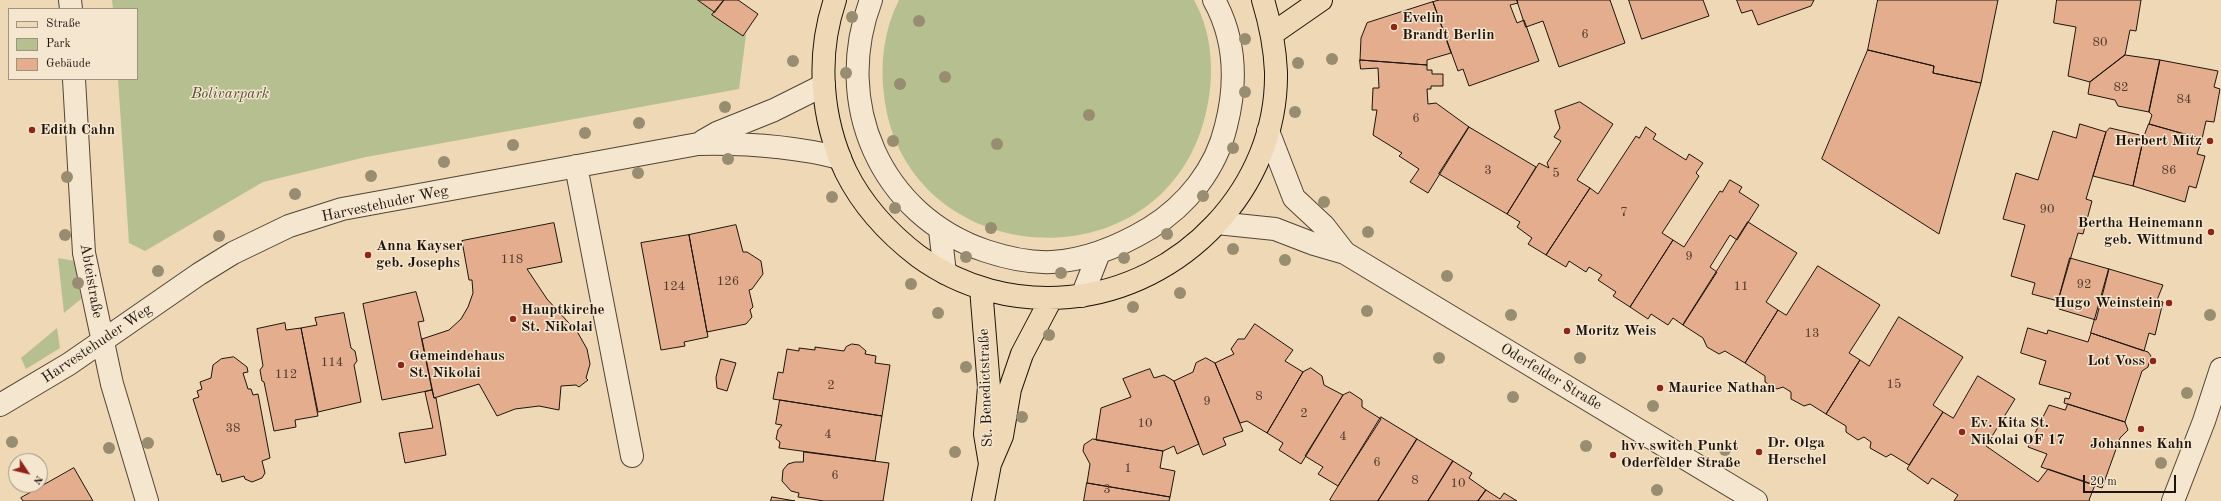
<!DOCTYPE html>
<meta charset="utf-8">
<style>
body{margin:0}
#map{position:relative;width:2221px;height:501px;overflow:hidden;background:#efd8b5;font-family:"Old Standard TT",serif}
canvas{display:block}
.legend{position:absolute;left:8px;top:8px;width:130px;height:72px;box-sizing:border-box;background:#f5e6cf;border:1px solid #9f9281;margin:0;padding:5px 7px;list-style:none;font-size:12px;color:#1e140c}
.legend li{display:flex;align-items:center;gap:8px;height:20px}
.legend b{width:20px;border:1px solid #9f9281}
.north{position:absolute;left:8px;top:453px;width:40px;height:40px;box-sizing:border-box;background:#f5e6cf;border:1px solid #9f9281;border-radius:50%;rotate:125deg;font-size:11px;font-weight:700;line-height:16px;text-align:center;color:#1e140c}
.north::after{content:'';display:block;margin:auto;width:14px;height:18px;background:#8f2418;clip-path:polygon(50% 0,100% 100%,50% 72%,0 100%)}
.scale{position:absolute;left:2083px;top:475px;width:93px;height:18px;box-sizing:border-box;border:2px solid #1e140c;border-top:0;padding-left:5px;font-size:12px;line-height:14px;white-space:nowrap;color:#1e140c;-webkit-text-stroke:3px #f5e6cf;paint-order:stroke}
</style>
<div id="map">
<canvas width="2221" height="501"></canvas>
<ul class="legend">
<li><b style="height:5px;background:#efd8b5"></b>Straße</li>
<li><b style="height:11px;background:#b6bf90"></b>Park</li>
<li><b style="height:11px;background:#e4ad8e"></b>Gebäude</li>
</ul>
<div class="north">N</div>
<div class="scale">20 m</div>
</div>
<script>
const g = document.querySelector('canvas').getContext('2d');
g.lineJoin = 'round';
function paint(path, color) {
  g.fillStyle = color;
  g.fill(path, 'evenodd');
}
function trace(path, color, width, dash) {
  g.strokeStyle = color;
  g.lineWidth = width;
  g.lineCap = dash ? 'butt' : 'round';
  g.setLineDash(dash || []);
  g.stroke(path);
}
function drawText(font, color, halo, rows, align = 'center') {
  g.font = font + ' "Old Standard TT",serif';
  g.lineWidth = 3;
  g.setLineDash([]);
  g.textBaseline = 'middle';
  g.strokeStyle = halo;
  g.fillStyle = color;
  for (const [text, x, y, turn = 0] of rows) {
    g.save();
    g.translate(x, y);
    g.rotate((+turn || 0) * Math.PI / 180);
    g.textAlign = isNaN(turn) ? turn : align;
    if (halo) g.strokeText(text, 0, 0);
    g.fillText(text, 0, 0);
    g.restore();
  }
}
const green = new Path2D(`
 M112,0H733L722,20L746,35L739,89L366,157L263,182L145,251L129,243L118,79H137V9H113Z
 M899,0H1194C1215,38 1215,84 1203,124C1153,291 903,268 884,95C880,62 884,30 899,0Z
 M58,258L75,261L81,299L64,313Z
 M57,328L60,348L26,369L21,358Z`);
const building = new Path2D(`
 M698,0H724L715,12Z
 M724,0H738L758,14L743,36L712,15Z
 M1440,0H1517L1518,3L1510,5L1517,23L1524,20L1539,61L1469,86L1463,69L1458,71L1433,2Z
 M1517,0H1610L1625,43L1559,67L1543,21L1526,27Z
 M1629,0H1703L1709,16L1642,39Z
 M1737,0H1814L1811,6L1758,25L1752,10L1742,13Z
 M1878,0H1998L1981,83L1933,73L1934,66L1868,50Z
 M2057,0H2141L2136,31L2130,30L2125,55L2090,82L2068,76L2076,27L2054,23Z
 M1433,2L1451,53L1427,60V65L1360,60L1361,38L1367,23Z
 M1868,50L1934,66L1933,73L1981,83L1939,234L1822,159Z
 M2125,55L2160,60L2149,112L2118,106L2115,100L2088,94L2090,82Z
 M1360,60L1427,65V70H1432V74H1443V86H1431V89H1427L1428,104L1436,103L1469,127L1428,193L1410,182L1419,169L1399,156L1402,153L1373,135L1377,110H1372L1373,88H1379L1378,68L1361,69Z
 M2160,60L2218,71L2214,87L2220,89L2214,122L2206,121L2202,139L2149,124L2152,115L2149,112Z
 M1580,102L1613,124L1577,180L1590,188L1546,255L1528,244L1532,238L1517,227L1520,222L1507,214L1539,163L1549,168L1547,163L1561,141L1554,137L1560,128L1555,111Z
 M2080,124L2106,132L2086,199L2092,201L2083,234L2078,233L2058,301L2032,294L2035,283L2011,276L2025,225L2003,219L2016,173L2038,180L2053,131L2076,138Z
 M2149,124L2202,139L2197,154L2205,156L2196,188L2189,186L2185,202L2133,186L2144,136Z
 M1469,127L1536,167L1507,214L1439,174Z
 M1646,127L1656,134L1653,139L1686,160L1689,154L1703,163L1696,173L1699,176L1662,233L1673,240L1630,307L1613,296L1616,292L1598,280L1602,275L1589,267L1586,272L1569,261L1566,267L1546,255L1590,188L1598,194L1636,136L1639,138Z
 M2110,128L2144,136L2133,186L2093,176L2106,132Z
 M1730,180L1742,187L1739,192L1759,205L1737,240L1730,235L1710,267L1717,272L1683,325L1673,318L1668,325L1651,314L1648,319L1630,307L1673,240L1684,247L1720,191L1722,192Z
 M1748,222L1797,253L1766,302L1778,310L1745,363L1725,351L1719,354L1707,347L1703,338L1683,325Z
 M554,223L562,262L527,269L547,299L578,333L587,349L590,364L586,378L588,380L579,387L576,385L561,386L559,410L539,406L515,409L497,416L479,384L434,398L422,339L449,330L461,319L468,307L473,293L472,280H469L462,241Z
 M736,225L743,252H747L761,261L763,274L752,289L749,290L753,307L750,310L752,317L746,324L707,332L689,235Z
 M689,235L708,337L684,342L685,346L661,350L641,243Z
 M2070,258L2109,269L2096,320L2059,309L2058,301Z
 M1818,266L1880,305L1849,353L1860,360L1826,414L1810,404L1804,406L1791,399V392L1783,387L1777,389L1765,382V376L1745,363L1778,310L1786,315Z
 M2109,269L2163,285L2157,300L2163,302L2155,335L2149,333L2144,351L2091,333Z
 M416,292L424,321L418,322L432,390L382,400L363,304Z
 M344,313L351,348L355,351L357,361L354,365L361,402L318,412L301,328L317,325L315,318Z
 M1899,317L1963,357L1933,405L1943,412L1909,465L1891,454L1886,457L1870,448L1871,442L1864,437L1858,440L1846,432V426L1826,414L1860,360L1869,366Z
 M285,323L286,330L301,328L318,416L295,420L296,427L274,431L264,382L262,381L260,370L263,366L257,329Z
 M1255,324L1293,350L1285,361L1303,372L1267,433L1247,421L1240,423L1215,363L1234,354L1231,349L1238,339H1244Z
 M2028,328L2047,334L2048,330L2088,342L2091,333L2148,352L2151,356L2148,367L2142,371L2125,422L2064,403L2065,398L2069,399L2071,393L2039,384L2046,361L2021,353Z
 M852,344L859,345L866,351L865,354L876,356L875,363L890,365L882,416L773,399L778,372L783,373L787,349L799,351V348L815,350V347L844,351L846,347Z
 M234,357L247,367L248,372L243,373L248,389H251L253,395L258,394L270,458L262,461L265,473L262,478L252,482L245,479L244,476L222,482L220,474L217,475L193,399L199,397L197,391L202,389L200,382L211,378L213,365L221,359Z
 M1206,358L1215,363L1243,431L1223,438L1226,445L1203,455L1174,381L1193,372L1196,363Z
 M721,359L736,363L727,391L717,388L716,378Z
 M1311,368L1322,376L1324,385L1343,395L1301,464L1279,450L1283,443L1267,433L1303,372Z
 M1150,369L1154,378L1164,375L1174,381L1199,444L1177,454L1174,446L1163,451L1096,440L1101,408L1131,397L1123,379Z
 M1978,376L2015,399L1986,446L2038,482L2048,469L2095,485L2089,500L2090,501H1954L1958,495L1932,478L1928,484L1907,469L1943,412L1953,418Z
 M432,390L434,398H436L446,455L405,463L399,433L433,428L425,392Z
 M1350,392L1362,400V407L1381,419L1338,486L1318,474L1323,467L1305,456L1343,395Z
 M780,400L882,416L875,461L779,448L780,442L776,439L778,430L782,425L776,424Z
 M2068,404L2125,422L2128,430L2120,438L2102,488L2041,467L2047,454L2028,447L2049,405L2065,410Z
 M1381,417L1417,439L1378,501H1332L1330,500Z
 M1093,439L1163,451L1160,468L1175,471L1170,497L1087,483L1090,464L1083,451L1084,445Z
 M1417,439L1453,461L1428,501H1378Z
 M804,452L889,463L883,501H824L798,497L799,493L791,491L782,481L783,470L788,464L795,462H803Z
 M1453,461L1472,473L1469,478L1486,490L1478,501H1428Z
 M74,468L93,501H23L21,498Z
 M1087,483L1170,497L1169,501H1084Z
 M1486,490L1500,499L1504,493L1517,501H1478Z
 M772,497L795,501H771Z`);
const minor = new Path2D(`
 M70,0L71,9
 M871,0C832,103 880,215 986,251C1007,258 1030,263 1052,262C1087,260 1120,246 1150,228C1187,205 1216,169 1226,126C1237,83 1236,40 1214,0
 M74,79L84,253L112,384L147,501
 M1268,131L1294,198L1324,226L1345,253
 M703,141L717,133L774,110L824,85
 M576,166L632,456
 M1217,223L1275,229L1314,244L1345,253L1756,501
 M940,230L945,273
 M1082,296L1099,253
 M0,405L69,364L199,274L233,253L289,226L342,209L698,144C747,143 792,146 840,158
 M2173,501L2204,421L2221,369`);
const major = new Path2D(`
 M835,0C816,56 821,119 846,172C863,206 888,233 918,256C962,288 1015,302 1069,297C1182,287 1278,188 1276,72C1275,47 1270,23 1263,0
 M1272,34L1321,0
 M981,288L989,387L985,434L990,464
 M983,501L990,464L1002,436L1010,389L1022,354L1051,299`);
const trees = [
 [852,17],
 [919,21],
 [1245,39],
 [1332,59],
 [793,61],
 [1298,63],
 [846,73],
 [945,77],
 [900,84],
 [1245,92],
 [725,107],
 [1295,112],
 [1089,115],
 [639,123],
 [585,133],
 [893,141],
 [997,144],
 [513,145],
 [1233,148],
 [728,159],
 [444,162],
 [638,173],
 [371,176],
 [67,177],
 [295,194],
 [1203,196],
 [832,197],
 [1324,202],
 [895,208],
 [991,228],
 [1368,232],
 [1167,234],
 [65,235],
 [219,236],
 [1233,249],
 [966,257],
 [1124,258],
 [1285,260],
 [158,271],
 [1061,273],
 [1447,276],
 [78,283],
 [911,284],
 [1180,293],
 [1133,307],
 [1367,311],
 [938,313],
 [1511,315],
 [2210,315],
 [1049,335],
 [1439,358],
 [1580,358],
 [966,367],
 [2187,393],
 [1513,397],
 [1653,406],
 [1022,417],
 [12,442],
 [148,443],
 [1586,446],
 [109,448],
 [1725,450],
 [955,452],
 [2161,463],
 [1657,490]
];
const markers = [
 [1394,27,4,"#8f2418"],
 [32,130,4,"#8f2418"],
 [2210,141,4,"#8f2418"],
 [2211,232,4,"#8f2418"],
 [368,255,4,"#8f2418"],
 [2169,303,4,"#8f2418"],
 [513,319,4,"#8f2418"],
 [1567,331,4,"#8f2418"],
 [2153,361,4,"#8f2418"],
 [401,365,4,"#8f2418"],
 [1660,388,4,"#8f2418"],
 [2141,429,4,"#8f2418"],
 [1962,432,4,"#8f2418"],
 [1759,452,4,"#8f2418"],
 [1613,455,4,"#8f2418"]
];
const numberNames = [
 ["6",1585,35],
 ["80",2100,43],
 ["82",2121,88],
 ["84",2184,100],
 ["6",1416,119],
 ["3",1488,171],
 ["86",2169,171],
 ["5",1556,174],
 ["90",2047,210],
 ["7",1624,213],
 ["9",1689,257],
 ["118",512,260],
 ["126",728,282],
 ["92",2084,285],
 ["124",674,287],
 ["11",1741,287],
 ["13",1812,334],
 ["114",332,363],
 ["112",286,375],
 ["15",1894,385],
 ["2",831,386],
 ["8",1259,397],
 ["9",1207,402],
 ["2",1304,414],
 ["10",1145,424],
 ["38",233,429],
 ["4",828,435],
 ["4",1343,437],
 ["6",1377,463],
 ["1",1128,469],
 ["6",835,476],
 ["8",1415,481],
 ["10",1458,484],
 ["3",1107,490]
];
const poiNames = [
 ["Evelin",1402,18],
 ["Brandt Berlin",1402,35],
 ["Edith Cahn",40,130],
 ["Herbert Mitz",2202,141,"right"],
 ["Bertha Heinemann",2203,223,"right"],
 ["geb. Wittmund",2203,240,"right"],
 ["Anna Kayser",376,246],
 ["geb. Josephs",376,263],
 ["Hugo Weinstein",2161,303,"right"],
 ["Hauptkirche",521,310],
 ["St. Nikolai",521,327],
 ["Moritz Weis",1575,331],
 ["Gemeindehaus",409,356],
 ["St. Nikolai",409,373],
 ["Lot Voss",2145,361,"right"],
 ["Maurice Nathan",1668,388],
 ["Ev. Kita St.",1970,423],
 ["Nikolai OF 17",1970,440],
 ["Dr. Olga",1767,443],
 ["Herschel",1767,460],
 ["Johannes Kahn",2141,444,"center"],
 ["hvv switch Punkt",1621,446],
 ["Oderfelder Straße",1621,463]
];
const parkNames = [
 ["Bolivarpark",230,94]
];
const streetNames = [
 ["Harvestehuder Weg",385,204,-12],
 ["Abteistraße",91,281,80],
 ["Harvestehuder Weg",97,344,-34],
 ["Oderfelder Straße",1551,377,31],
 ["St. Benedictstraße",986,388,-92]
];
paint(green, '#b6bf90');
paint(building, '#e4ad8e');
trace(building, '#1e140c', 1);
trace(minor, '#524536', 24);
trace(major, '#1e140c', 24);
trace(minor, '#f5e6cf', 22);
trace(major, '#efd8b5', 22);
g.fillStyle = '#998d71';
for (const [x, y] of trees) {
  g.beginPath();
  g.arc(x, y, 6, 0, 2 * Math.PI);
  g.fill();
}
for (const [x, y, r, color] of markers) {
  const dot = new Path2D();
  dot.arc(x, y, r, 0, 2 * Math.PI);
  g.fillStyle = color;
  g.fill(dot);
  trace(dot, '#f5e6cf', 1.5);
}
drawText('13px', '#503a2c', null, numberNames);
drawText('bold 15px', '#1e140c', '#f5e6cf', poiNames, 'left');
drawText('italic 15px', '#53503a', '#f5e6cf', parkNames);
drawText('15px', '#1e140c', '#f5e6cf', streetNames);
</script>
